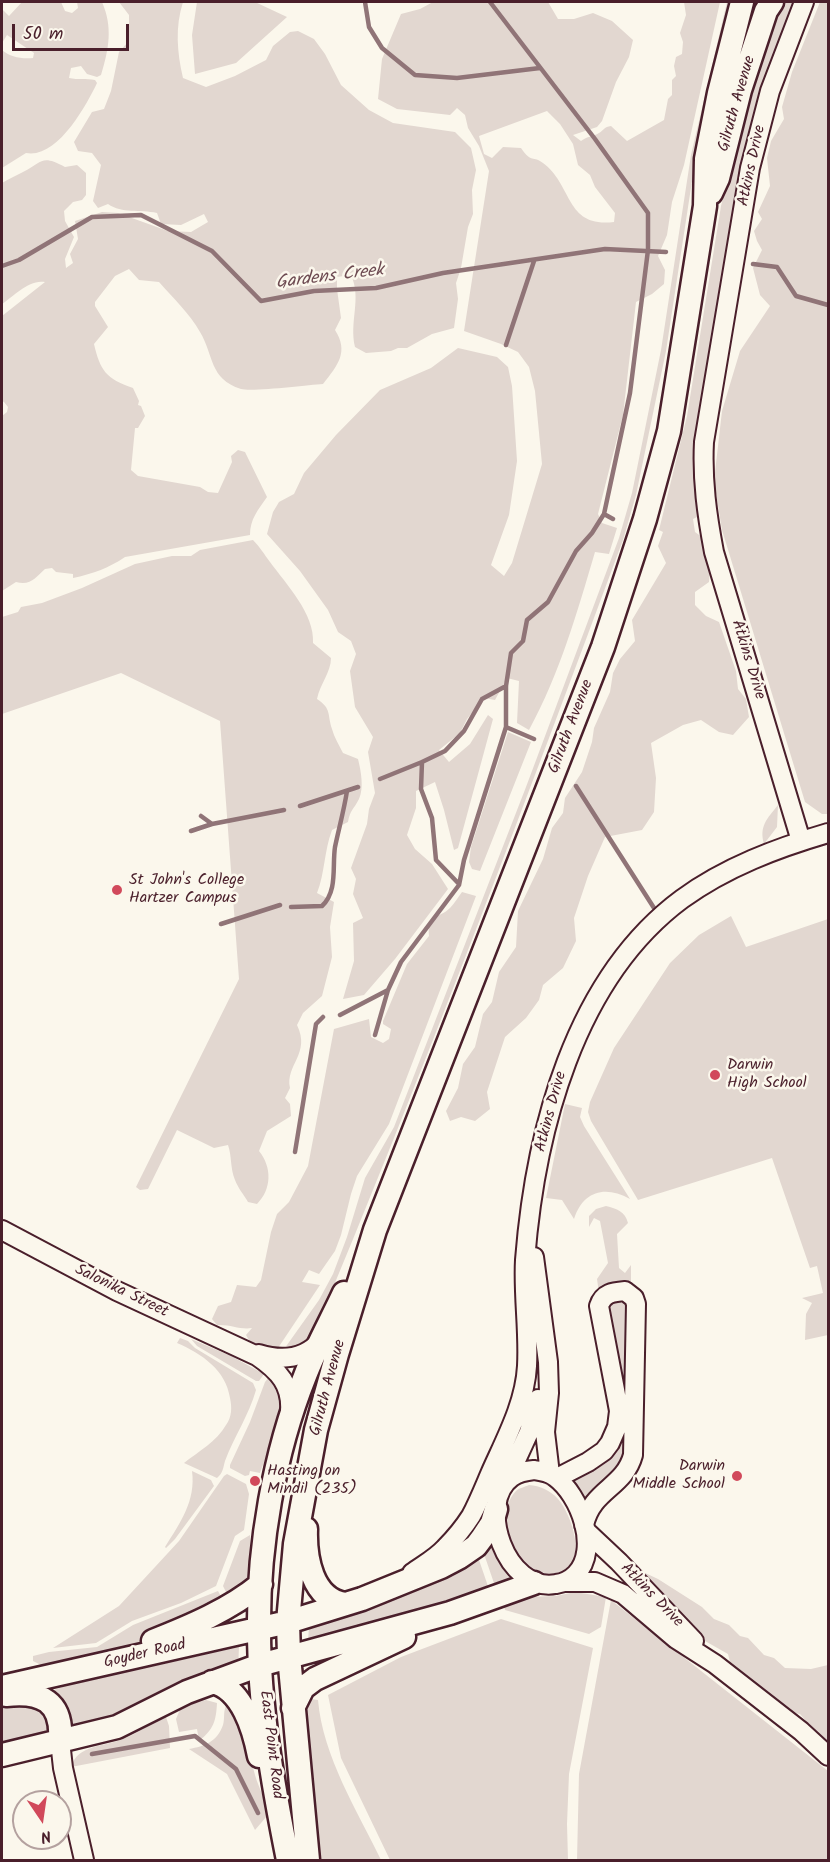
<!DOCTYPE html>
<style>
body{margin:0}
#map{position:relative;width:830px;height:1862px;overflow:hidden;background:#fbf7ec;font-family:Kalam,sans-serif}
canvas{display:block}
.frame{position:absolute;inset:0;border:3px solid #4a1f2b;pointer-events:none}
.north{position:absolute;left:12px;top:1790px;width:60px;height:60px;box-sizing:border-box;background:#fbf7ec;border:2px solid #b4a19f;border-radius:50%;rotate:167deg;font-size:16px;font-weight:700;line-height:24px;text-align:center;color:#4a1f2b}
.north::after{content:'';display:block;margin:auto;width:21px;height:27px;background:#d1495b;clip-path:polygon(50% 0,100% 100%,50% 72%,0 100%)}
.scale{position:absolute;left:12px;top:24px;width:117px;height:27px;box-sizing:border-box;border:3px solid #4a1f2b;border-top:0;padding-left:8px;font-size:18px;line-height:21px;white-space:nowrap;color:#4a1f2b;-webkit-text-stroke:4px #fbf7ec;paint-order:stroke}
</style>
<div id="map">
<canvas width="830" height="1862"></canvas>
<div class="frame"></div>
<div class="north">N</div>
<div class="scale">50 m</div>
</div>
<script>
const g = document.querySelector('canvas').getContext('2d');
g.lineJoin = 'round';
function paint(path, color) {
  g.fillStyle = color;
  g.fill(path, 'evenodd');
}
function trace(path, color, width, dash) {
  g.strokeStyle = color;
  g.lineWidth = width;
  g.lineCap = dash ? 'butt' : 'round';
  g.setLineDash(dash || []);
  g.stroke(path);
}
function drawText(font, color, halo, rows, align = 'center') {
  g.font = font + ' Kalam,sans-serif';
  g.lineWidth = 5;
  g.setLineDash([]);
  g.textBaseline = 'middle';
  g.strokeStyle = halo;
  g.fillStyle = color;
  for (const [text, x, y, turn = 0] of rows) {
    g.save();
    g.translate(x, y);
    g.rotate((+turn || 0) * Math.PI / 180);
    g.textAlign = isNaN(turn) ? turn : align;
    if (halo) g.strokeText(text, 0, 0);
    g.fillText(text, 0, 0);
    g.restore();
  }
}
const green = new Path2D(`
 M22,2H61L65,11L72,13L78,8L77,2H102C113,27 109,49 101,75L97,77L87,74L81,66L71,68L69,78C78,80 86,78 95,80L97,83C86,106 57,159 26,153L2,168V50C10,57 21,59 33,58L34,53L7,35L2,43V9L9,16Z
 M119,2H183C175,27 177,52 183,78L206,87L235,76L266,60L273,46L290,32L298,31L314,39L325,54L341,85L369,110L393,123L455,132L471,148L476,170L472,190L473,214L468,227L461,268L456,283L458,299L454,328L432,334L407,348H398L391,351L366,353L355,347C349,321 362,299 351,275L337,277V289L341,318L335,330C349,352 338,365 323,384C307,385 253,392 241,389C209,379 214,355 200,332C190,314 173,298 159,282L139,280L129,269L115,276L95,302V306L108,327L94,344C100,370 106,379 133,388L139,401L138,405L141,406L145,416L138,428H135L131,470L138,476L200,487L208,492L218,493L232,462L231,456L238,450L245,452L267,497C258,510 250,519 250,535L125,557C109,568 92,574 73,578V574L56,572L52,568L45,569C36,577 31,586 16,582L2,591V416L7,412L8,407L4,402L2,401V316L45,282C29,279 14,296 2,304V183C8,179 16,176 23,172C43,162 41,154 65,167L77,165L86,173V195L82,200L73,202L64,211L65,221L74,237L65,259L66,268L73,263L70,254L78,239L75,221L102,212L118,213L168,231L191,232L208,222L204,214L181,225L161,224L157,213C140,209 122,214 108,204L98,208L93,201L101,165L92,153L78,151L74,142L92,112L104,109L111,91L119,52L129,41V15Z
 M197,2H255L287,17L236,63L195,74L192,35Z
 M433,2H548L558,19H574L593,13L612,21L633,40L629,57L616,82L602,121L597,127L573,135L581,141C587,136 593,137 599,133C604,130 604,127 611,126L627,141L664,120L668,99L672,95V80L676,76L674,66L676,57L682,54L683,42L680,33L686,15L684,2H720L684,165L672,202L667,235L658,256L665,270L664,284L652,294L636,302L623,415L598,514L602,523L617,528L609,554L595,552C577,613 560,673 529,730L517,723L519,681L507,678L495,700L484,698L467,719L460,733L439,750L449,762L470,744L488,715L493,719L458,848L454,850L444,810L435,782L416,791V808L407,835L415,849L432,864L448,889L395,959L364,995L343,999L354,961L353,923L363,918L353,894L356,879L351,868L367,824L369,809L375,793L368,752L373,737L355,707L350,671L356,654L351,641L338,632L328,610L300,571L267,534L273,512L279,502L294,494L304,473L336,435L380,390L431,368L458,348L497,357L508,367L512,386L517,461L509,515L491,565L504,576L512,563L542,464L535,391L529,367L518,352L501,344L464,331L489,171L479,146L468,128L465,115L457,108L450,115L397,109L378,99L382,59L401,14L420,9ZM547,111L560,124L573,144L578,165L590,175L595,187L615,213L614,222C565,228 573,185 543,163C533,155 532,164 521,148L503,147L492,158L484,154L479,136Z
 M727,2H732L696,155L666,351L636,495L623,540C524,807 423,1073 313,1336L307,1345L282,1352L319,1300L333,1274L347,1237L365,1178L394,1127L526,787L619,538L632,493L661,350L691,155Z
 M779,2H798L752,119L734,206L697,440L694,482L697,517L693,519L695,532L706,540L710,566L709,582L695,592V605L706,616L719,622L736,671L738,689L746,699L749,717L733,735L719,732L701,720L683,725L651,743L656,778L654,812L642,830L605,837L588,876L574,918L576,941L563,968L543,985L539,1000L526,1018L505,1037L487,1092L490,1109L475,1121L461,1117L450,1121L446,1111L458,1088L463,1064L475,1047L483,1014L492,1002L499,972L516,947L518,911L543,859L552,828L563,813L565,798L582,772L592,742L594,728L610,692L613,673L620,659L635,641L632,620L666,563L658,546L663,532L659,530L687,416L721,206L743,118Z
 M820,2H828V814H822L805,802L722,530L714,481L722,411L740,351L770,306L760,295L753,268L762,250L757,241L754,231L762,219L758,212L770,186L767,158L771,141L784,119L782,107L792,72Z
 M253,540C260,547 264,554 270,562C286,584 315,614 313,643L331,658C331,672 320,684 317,699C332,709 327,714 332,729C334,737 339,745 343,753L358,759C361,771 364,788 359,799C354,809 350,810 348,822L332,830C324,851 325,873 317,893L334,902L330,927L332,957L322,996L303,1013L297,1025C311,1054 285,1065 290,1088L285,1098L290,1104L291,1116L267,1131L259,1151C272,1167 272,1189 257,1204L248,1202C244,1195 238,1188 235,1180C230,1168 232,1156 228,1145L214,1148L177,1130L148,1189L140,1190L136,1187L239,979L220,721L121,673L2,714V617L18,612L21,607L42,603L82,588L135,564L172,556H191L200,550Z
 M508,732L531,742L480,871L472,869L469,862L471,847Z
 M778,805L777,827L764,844C759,826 767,819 778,805Z
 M462,892L476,896L389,1124L357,1176L351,1194L341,1235L335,1251L319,1274L309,1270L302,1282L320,1285L278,1348H269L250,1342L246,1335L252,1328C240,1330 230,1324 217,1325L212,1319L218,1306L231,1302L237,1285L256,1287L261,1280L271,1232L277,1214L289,1202L308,1166L334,1029L369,1019L371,1037L383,1043L389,1039L391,1029L383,1024V1021L407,964L429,936C427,913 439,919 450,908C455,903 458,897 462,892Z
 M731,916L746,947L828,919V1335L805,1340L806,1314L812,1303L802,1298L823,1293L817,1266L810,1268L772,1158L638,1200L591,1121L588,1112L590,1102L614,1048L670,963L699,935Z
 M565,1104L582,1108L580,1117L584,1126L630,1199C605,1185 583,1191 574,1219L562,1200L546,1198Z
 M606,1206C617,1209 625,1211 628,1223L617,1234L619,1268L625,1273L631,1265V1289L599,1293L597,1279L608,1263L600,1221L594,1218L589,1227V1216L596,1209Z
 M620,1302L626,1304L630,1308L627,1462L585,1502L569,1477L620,1437L605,1314L609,1303Z
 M180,1338L188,1341L195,1348L253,1383L256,1390C249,1415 234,1437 225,1461C223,1468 223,1473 217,1478L184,1463C198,1452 217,1441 226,1425C232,1417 232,1407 230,1398C226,1370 202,1354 177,1343Z
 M191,1339L231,1356L264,1374L259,1381H256L197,1346Z
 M269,1377C295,1408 271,1441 260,1473L250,1471L249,1475L245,1476L230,1468V1465L250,1422L265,1382Z
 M192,1471L211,1480L214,1486L175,1539L166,1548L165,1547C180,1523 196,1501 192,1471Z
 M227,1474L246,1484L249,1494L244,1530L235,1536L216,1586L181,1603L132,1621L96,1643L53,1648L119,1606L179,1541L224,1476Z
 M529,1485C540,1486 550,1490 558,1499C572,1515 587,1561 563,1574C556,1578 543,1575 535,1576C528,1568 518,1559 513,1550C503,1534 502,1505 516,1491C519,1488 525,1487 529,1485Z
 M250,1535L252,1581L231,1602L223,1586L240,1541Z
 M489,1542L496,1558L513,1584L497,1592L483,1551Z
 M478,1557L491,1595L308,1643L309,1625Z
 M643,1572L658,1579L702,1607L714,1619L729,1625L740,1636L748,1638L764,1655L774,1658L785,1668L811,1669L828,1665V1742L820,1737L800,1714L788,1712L765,1689L754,1686L741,1673L731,1666L728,1654L705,1641L698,1632L690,1627L682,1615L674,1610L636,1575Z
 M218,1591L226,1606L150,1640L100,1652L57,1668L49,1669L33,1661V1656L49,1652L97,1647L133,1625Z
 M575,1592L606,1597L601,1627L589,1634L505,1610L503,1604L526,1597L556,1596Z
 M611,1600L828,1771V1860H577L579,1774Z
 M501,1619L593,1648L569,1774L567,1824L568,1860H390L341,1758L328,1695L401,1657Z
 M239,1647L238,1669L70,1733L48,1692L68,1685Z
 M303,1693L311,1699L318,1700C323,1757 357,1810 381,1860H313Z
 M206,1700L217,1703C216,1721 214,1729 199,1741L197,1729L179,1732L176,1719L181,1707Z
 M9,1704C15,1705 23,1704 29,1705C42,1709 52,1722 52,1735L2,1745V1705Z
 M226,1706C246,1722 249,1752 255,1775C259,1789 267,1801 267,1816L255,1830L227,1774L189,1749C205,1746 217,1742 223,1725C225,1718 223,1712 226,1706Z
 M165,1714L169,1726L170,1748L71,1767C78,1744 104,1747 123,1739C139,1733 152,1723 165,1714Z`);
const stream = new Path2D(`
 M365,2L369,27L382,48L415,75L457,78L540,68
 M490,2L595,139L648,213V250L630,393L604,514L613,519
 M753,264L777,267L796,296L828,305
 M2,266L19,260L92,217L141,215L212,251L261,301L314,291L376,288L443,273L605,249L666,252
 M506,345L534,261
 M506,727L534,739
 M380,779L422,762
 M576,786L654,908
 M300,806L358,787
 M201,816L212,824
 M191,831L212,824L284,810
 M459,884L436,860L432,818L421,789L422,762L445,751L464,731L482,699L506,686
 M291,907L322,906C338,891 332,866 335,847C339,828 344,810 347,791
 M221,924L280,905
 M340,1015L388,990
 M375,1035L388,990L401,962L459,885L464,860L506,727V686L511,653L523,641L527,620L548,602L576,551L592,533L604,514
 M295,1152L316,1024L323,1017
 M92,1754L195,1736L236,1769L258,1813`);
const minor = new Path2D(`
 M801,841L714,552C707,515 702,480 704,442L750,168L770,91L804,2
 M2,1230L117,1291L257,1356C279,1371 292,1385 290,1412
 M534,1257L548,1362L549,1393L545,1432L550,1474
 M259,1354C282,1361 305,1359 321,1340
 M534,1470C541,1471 549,1472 555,1477C580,1495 600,1549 576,1574C570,1580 564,1583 556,1584C506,1593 475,1503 512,1477C518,1472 526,1471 534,1470Z
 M557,1478L588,1462L604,1451L610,1443L617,1427L619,1411L617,1400L599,1306C603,1293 613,1292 625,1291L634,1298L636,1304L633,1455C624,1488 592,1489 584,1525
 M506,1482L529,1432L538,1399
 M586,1531L619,1562L694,1641
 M412,1573C423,1565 436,1558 445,1548C454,1539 464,1527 471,1516C478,1503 484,1488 490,1474C505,1440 525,1404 527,1366C529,1330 523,1295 525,1260C535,1132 574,979 682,899C726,867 777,848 828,833
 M566,1582H595L623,1594L676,1639L715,1664L801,1731L828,1756
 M60,1741L63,1768L84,1860`);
const tertiary = new Path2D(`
 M711,193L718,178L740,90L766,11L772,2
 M306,1529C305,1558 312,1599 345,1604
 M153,1641C191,1626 229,1610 261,1584
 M212,1682C242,1688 254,1730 259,1756
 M2,1687L288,1622L362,1599L441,1567L460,1557L476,1546L482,1538L492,1523L496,1509
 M6,1695C41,1691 63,1701 60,1741
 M293,1708L303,1688L315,1679L404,1637
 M2,1755L117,1727L187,1692L260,1665L450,1613L534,1583
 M288,1860C273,1785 259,1707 259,1630C258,1547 274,1453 305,1376C316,1347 331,1321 344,1293
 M308,1860L289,1656L288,1622L295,1544L316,1430L337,1354L375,1230L603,647L645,519L669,431L705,206L706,159L719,93L742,2`);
const markers = [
 [117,890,6,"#d1495b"],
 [715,1075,6,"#d1495b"],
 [737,1476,6,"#d1495b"],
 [255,1481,6,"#d1495b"]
];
const streetNames = [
 ["Gilruth Avenue",738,104,-74],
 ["Atkins Drive",753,166,-78],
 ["Atkins Drive",747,660,73],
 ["Gilruth Avenue",572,727,-69],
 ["Atkins Drive",552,1112,-75],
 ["Salonika Street",121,1292,26],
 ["Gilruth Avenue",329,1388,-75],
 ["Atkins Drive",651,1596,46],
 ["Goyder Road",145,1655,-13],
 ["East Point Road",270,1745,83]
];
const poiNames = [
 ["St John's College",129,881],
 ["Hartzer Campus",129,899],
 ["Darwin",727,1066],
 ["High School",727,1084],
 ["Darwin",725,1467,"right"],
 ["Middle School",725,1485,"right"],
 ["Hasting on",267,1472],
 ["Mindil (235)",267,1490]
];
const waterNames = [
 ["Gardens Creek",330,278,-7]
];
paint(green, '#e2d7d0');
trace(stream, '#907477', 4.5);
trace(minor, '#4a1f2b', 22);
trace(tertiary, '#4a1f2b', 27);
trace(minor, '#fbf7ec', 18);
trace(tertiary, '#fbf7ec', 22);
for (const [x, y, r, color] of markers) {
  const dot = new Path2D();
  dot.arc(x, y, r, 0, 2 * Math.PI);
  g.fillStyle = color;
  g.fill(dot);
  trace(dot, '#fbf7ec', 2);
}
drawText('16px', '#4a1f2b', '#fbf7ec', streetNames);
drawText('16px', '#4a1f2b', '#fbf7ec', poiNames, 'left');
drawText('italic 18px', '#6d4a51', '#fbf7ec', waterNames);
</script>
